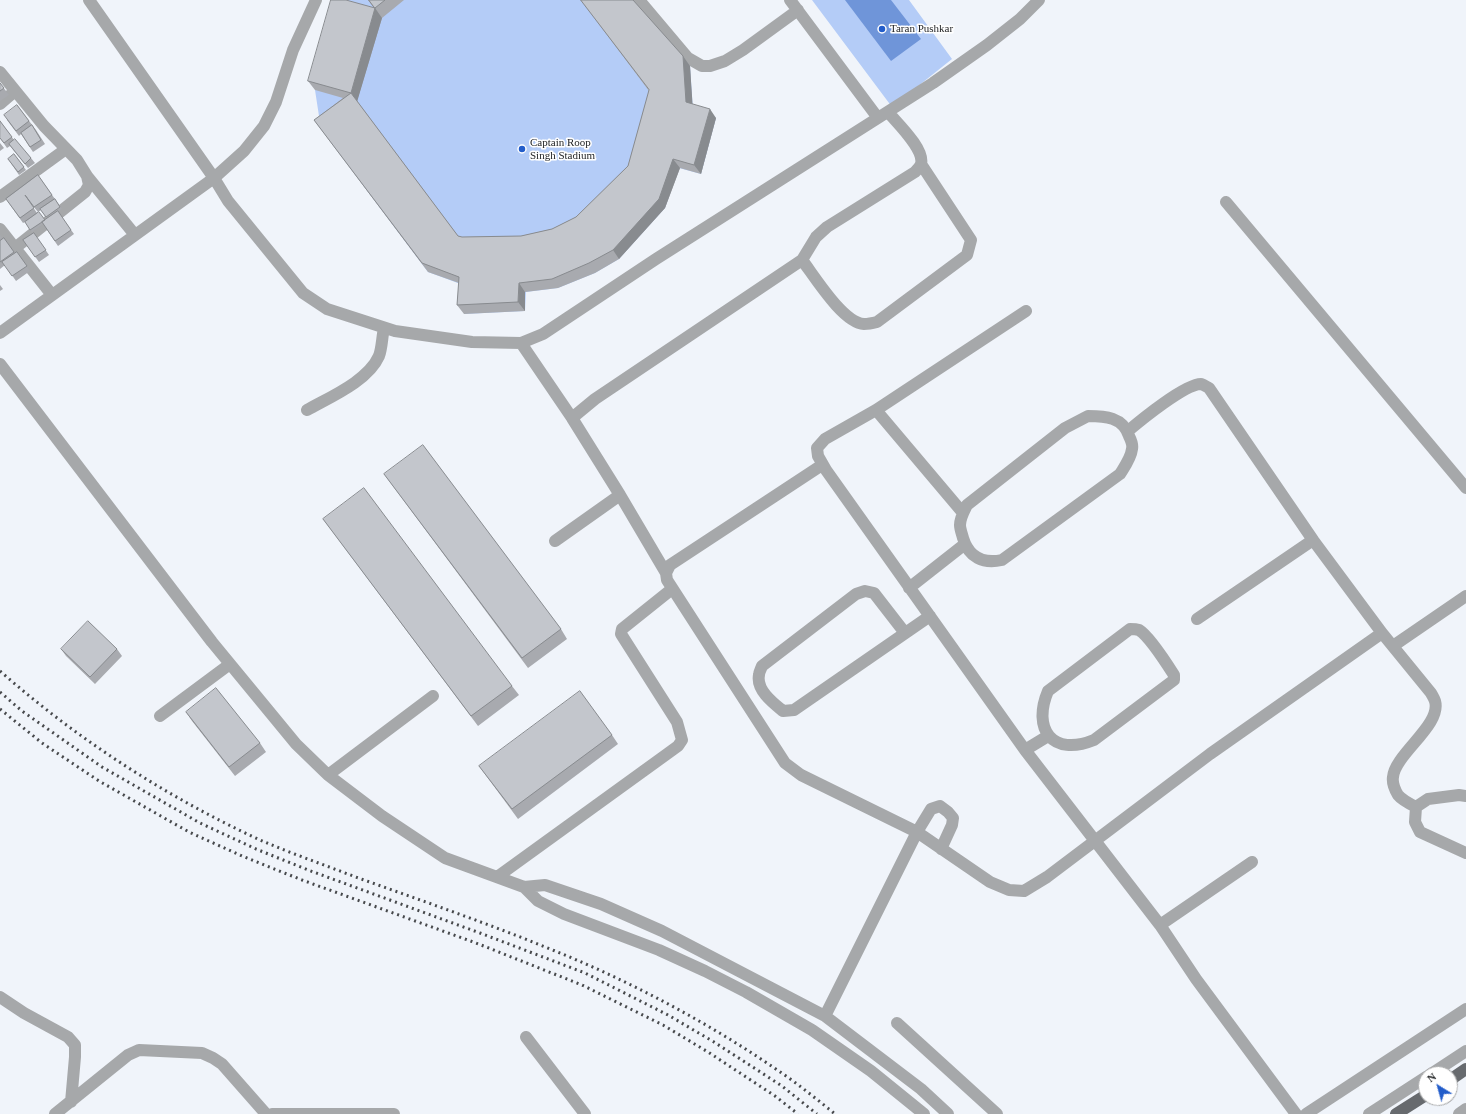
<!DOCTYPE html>
<style>
body{margin:0}
#map{position:relative;width:1466px;height:1114px;overflow:hidden;background:#f0f4fa;font-family:"Times New Roman",serif}
canvas{display:block}
.north{position:absolute;left:1418px;top:1066px;width:40px;height:40px;box-sizing:border-box;background:#fff;border:1px solid #a7a8a9;border-radius:50%;rotate:323deg;font-size:11px;font-weight:700;line-height:16px;text-align:center;color:#232527}
.north::after{content:'';display:block;margin:auto;width:14px;height:18px;background:#235dca;clip-path:polygon(50% 0,100% 100%,50% 72%,0 100%)}
</style>
<div id="map">
<canvas width="1466" height="1114"></canvas>
<div class="north">N</div>
</div>
<script>
const g = document.querySelector('canvas').getContext('2d');
g.lineJoin = 'round';
function paint(path, color) {
  g.fillStyle = color;
  g.fill(path, 'evenodd');
}
function trace(path, color, width, dash) {
  g.strokeStyle = color;
  g.lineWidth = width;
  g.lineCap = dash ? 'butt' : 'round';
  g.setLineDash(dash || []);
  g.stroke(path);
}
function drawText(font, color, halo, rows, align = 'center') {
  g.font = font + ' "Times New Roman",serif';
  g.lineWidth = 3;
  g.setLineDash([]);
  g.textBaseline = 'middle';
  g.strokeStyle = halo;
  g.fillStyle = color;
  for (const [text, x, y, turn = 0] of rows) {
    g.save();
    g.translate(x, y);
    g.rotate((+turn || 0) * Math.PI / 180);
    g.textAlign = isNaN(turn) ? turn : align;
    if (halo) g.strokeText(text, 0, 0);
    g.fillText(text, 0, 0);
    g.restore();
  }
}
const green = new Path2D(`
 M342,0H631L690,66L693,111L716,118L701,174L679,168L665,208L619,259L595,273L558,288L526,292L525,311L464,314L466,286L428,272L321,129L315,90L339,5Z
 M812,0H909L952,59L892,107Z`);
const water = new Path2D(`
 M845,0H891L921,39L891,61Z`);
const minor = new Path2D(`
 M89,0L214,178L228,201L303,293L327,309L395,331L472,342L521,343L543,334L656,259L933,83L987,45L1020,19L1039,0
 M639,0L688,58L702,66H710L725,61L743,50L798,10
 M790,0L878,118
 M0,72L44,126L77,160L87,176L89,185L85,192L15,248
 M0,104L15,91
 M87,176L135,235
 M0,197L66,149
 M1226,202L1466,488
 M0,229L52,295
 M802,260C815,277 843,323 864,324C868,324 873,323 877,322L967,255L971,240L921,164
 M1026,311L876,410L825,439L817,448L818,456L826,470L1025,750L1160,925L1196,979L1296,1114
 M0,333L214,178L244,151L264,126L276,102L293,50L316,0
 M521,343L572,418L620,495L555,541
 M0,364L212,642L296,744L328,775L382,816L445,858L524,887L538,901L564,914L659,950L705,971L746,992L812,1030L871,1071L924,1114
 M307,410C330,397 368,381 379,356C382,348 382,337 384,328
 M876,410L963,513
 M1088,416C1105,416 1123,417 1129,436C1131,440 1133,445 1132,449C1131,458 1125,466 1120,474L1002,560C983,564 969,558 963,538C962,534 960,529 960,525C960,518 964,511 967,505L1065,428Z
 M572,418L595,399L802,260L816,237L827,227L915,172C917,170 920,167 921,164C925,149 897,123 888,112
 M1128,431C1141,420 1185,384 1201,384C1204,385 1207,387 1209,388L1313,540L1382,633L1431,693C1432,695 1434,698 1435,701C1442,725 1395,754 1393,777C1392,783 1395,790 1398,795C1402,800 1410,804 1416,807
 M822,465L670,565L666,573L667,580L785,763L801,775L917,832L990,882L1009,890L1024,891L1047,877L1210,754L1382,633
 M620,495L666,573
 M909,588L965,544
 M1197,619L1313,540
 M1130,629C1134,629 1136,629 1139,630C1149,636 1167,664 1174,675V680L1094,740C1052,757 1032,729 1048,691Z
 M905,633L874,593L865,591L856,594L762,666C761,669 759,672 759,675C756,690 773,703 783,711L794,710L930,616
 M1393,646L1466,596
 M160,716L230,664
 M1025,750L1048,736
 M328,775L433,696
 M1466,796L1459,795L1428,799L1416,807L1415,822L1420,832L1466,853
 M497,877L667,754L678,746L682,740L677,722L621,634L622,629L672,589
 M524,887L545,885L601,904L662,931L825,1016L921,1089L948,1114
 M1160,925L1252,862
 M0,997L24,1013L68,1037L75,1045V1057L71,1102
 M825,1016L917,832L931,809L940,806L948,812L953,818L952,825L941,849
 M897,1023L997,1114
 M526,1037L585,1114
 M1431,1074L1466,1051
 M55,1114L128,1055L139,1050L202,1053L213,1058L222,1064L266,1114
 M272,1114H394
 M1306,1114L1466,1009
 M1369,1114L1426,1077
 M1459,1114L1466,1109`);
const major = new Path2D(`
 M1450,1080L1466,1069
 M1396,1114L1426,1095`);
const rail = new Path2D(`
 M0,671C77,739 165,796 260,840C290,853 322,864 353,876C431,904 510,931 586,964C656,995 723,1032 786,1076C803,1088 819,1101 835,1114
 M0,692L22,711L102,767L200,823L256,849L308,870L480,933L585,973L668,1015L714,1042L782,1086L817,1114
 M0,709L42,743L99,781L189,832L242,856L302,880L476,943L582,985L663,1025L708,1052L775,1096L798,1114`);
const wall = new Path2D(`
 M368,0H404L382,18L357,101L458,236L462,237L521,236L552,229L576,217L628,166L649,91L581,0H633L683,56L690,66L692,104L716,118L701,174L680,168L665,208L619,259L595,273L558,288L525,292V311L464,314L457,305L459,283L428,272L314,120L343,98L315,90L308,81L374,8Z
 M0,83L9,95L0,101Z
 M17,105L36,130L45,144L33,152L21,134L19,136L7,120Z
 M0,121L14,140L31,158L35,163L28,168L10,146L7,148L0,138Z
 M0,143L4,148L0,151Z
 M14,154L26,170L19,175L8,159Z
 M38,175L62,209L58,212L74,234L58,246L43,224L32,232L25,222L23,223L6,199ZM28,200L38,212L41,210L47,219L45,220L37,213Z
 M34,233L49,255L39,262L23,240Z
 M0,235L3,239L4,238L15,254L17,252L30,271L16,281L5,265L0,269Z
 M0,285L3,289L0,291Z
 M384,474L561,629L567,639L528,668Z
 M323,519L512,686L519,695L478,726Z
 M61,649H117L122,656L95,684L66,656Z
 M186,712L260,743L266,752L235,776L192,721Z
 M612,735L618,744L518,819L479,766Z`);
const shadedWall = new Path2D(`
 M375,8L382,18L357,102L351,93Z
 M683,56L690,66L693,111L686,102Z
 M710,109L716,118L701,174L694,165Z
 M673,159L680,168L665,208L619,259L613,250Z
 M519,283L525,292V311L518,302Z`);
const building = new Path2D(`
 M331,0H346L375,8L351,93L308,81Z
 M369,0H385L375,8Z
 M581,0H633L683,56L686,102L710,109L694,165L673,159L659,199L613,250L589,263L552,279L519,283L518,302L457,305L459,277L422,263L314,120L351,93L458,236L462,237L521,236L552,229L576,217L628,166L649,90Z
 M0,83L4,88L0,91Z
 M17,105L29,121L16,131L4,115Z
 M0,121L12,137L4,143L0,138Z
 M32,125L41,140L30,147L21,133Z
 M15,139L31,158L25,164L9,144Z
 M14,154L24,167L18,172L8,159Z
 M38,175L52,195L34,207L25,195L34,208L20,218L6,199Z
 M55,199L60,207L46,217L40,209Z
 M58,211L71,230L55,241L42,222Z
 M39,212L45,220L30,230L25,222Z
 M34,233L46,250L35,257L23,240Z
 M4,238L14,252L0,262V241Z
 M17,252L27,266L12,276L2,262Z
 M423,445L561,629L522,658L384,474Z
 M364,488L512,686L471,716L323,519Z
 M88,621L117,649L90,677L61,649Z
 M216,688L260,743L229,767L186,712Z
 M580,691L612,735L512,809L479,766Z`);
const markers = [
 [882,29,4,"#235dca"],
 [522,149,4,"#235dca"]
];
const poiNames = [
 ["Taran Pushkar",890,29],
 ["Captain Roop",530,143],
 ["Singh Stadium",530,156]
];
paint(green, '#b4ccf7');
paint(water, '#6f95d9');
trace(minor, '#a6a8aa', 12);
trace(major, '#676a6e', 12);
trace(rail, '#47494c', 3, [2, 4]);
paint(wall, '#a8aaaf');
paint(shadedWall, '#888b8f');
paint(building, '#c3c6cc');
trace(building, '#888b8f', 1);
for (const [x, y, r, color] of markers) {
  const dot = new Path2D();
  dot.arc(x, y, r, 0, 2 * Math.PI);
  g.fillStyle = color;
  g.fill(dot);
  trace(dot, '#fff', 1.5);
}
drawText('11px', '#232527', '#fff', poiNames, 'left');
</script>
